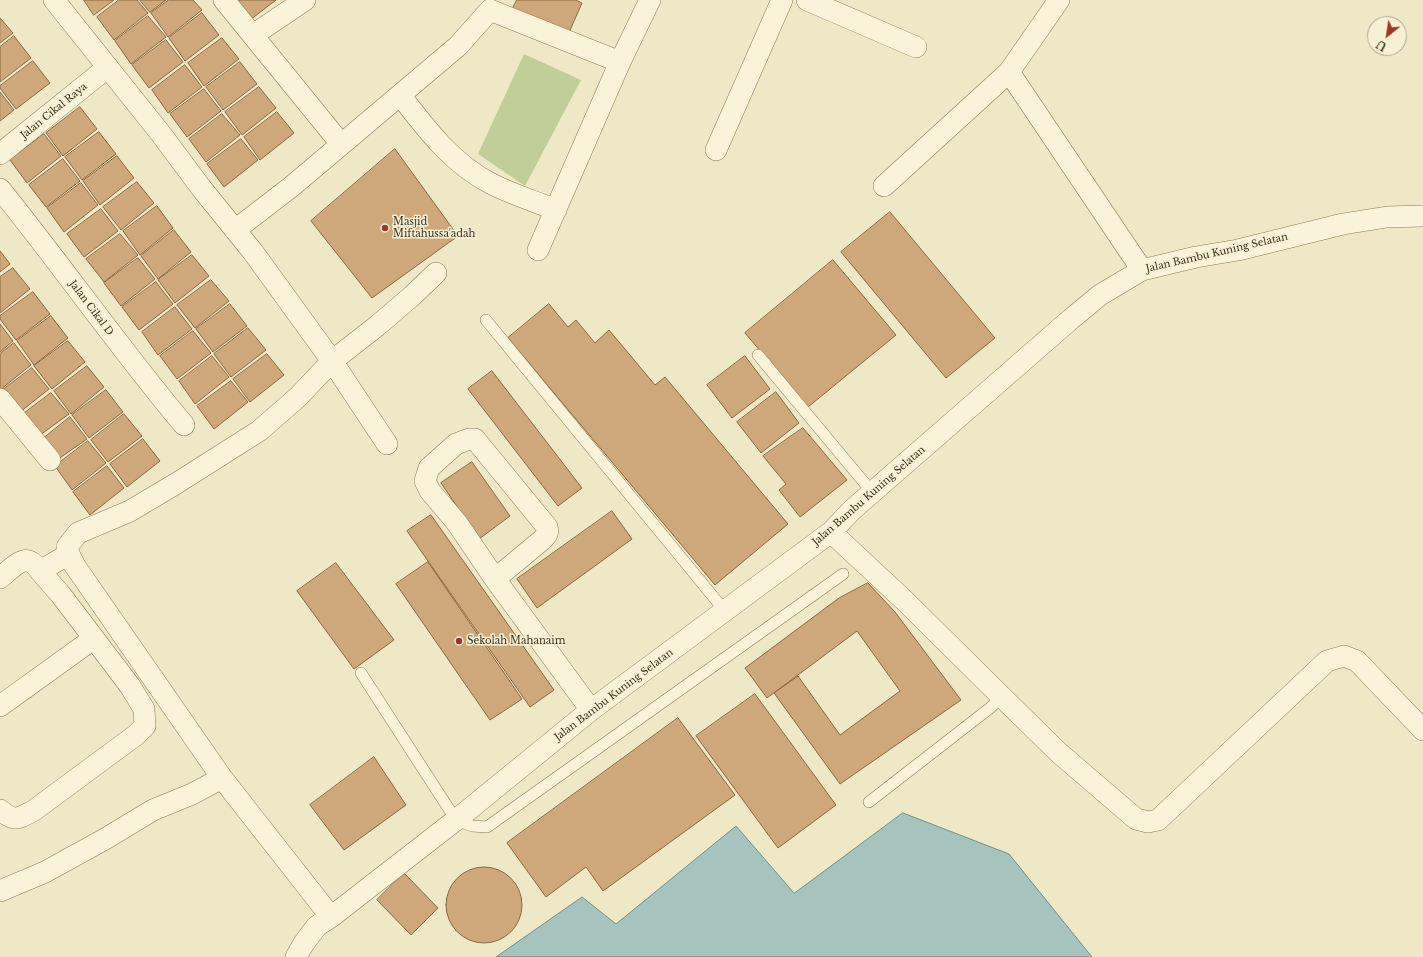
<!DOCTYPE html>
<style>
body{margin:0}
#map{position:relative;width:1423px;height:957px;overflow:hidden;background:#efe8c6;font-family:"Libre Baskerville",serif}
canvas{display:block}
.north{position:absolute;left:1367px;top:16px;width:40px;height:40px;box-sizing:border-box;background:#f6f1d5;border:1px solid #aba48c;border-radius:50%;rotate:210deg;font-size:11px;font-weight:700;line-height:16px;text-align:center;color:#3b301f}
.north::after{content:'';display:block;margin:auto;width:14px;height:18px;background:#9b372a;clip-path:polygon(50% 0,100% 100%,50% 72%,0 100%)}
</style>
<div id="map">
<canvas width="1423" height="957"></canvas>
<div class="north">U</div>
</div>
<script>
const g = document.querySelector('canvas').getContext('2d');
g.lineJoin = 'round';
function paint(path, color) {
  g.fillStyle = color;
  g.fill(path, 'evenodd');
}
function trace(path, color, width, dash) {
  g.strokeStyle = color;
  g.lineWidth = width;
  g.lineCap = dash ? 'butt' : 'round';
  g.setLineDash(dash || []);
  g.stroke(path);
}
function drawText(font, color, halo, rows, align = 'center') {
  g.font = font + ' "Libre Baskerville",serif';
  g.lineWidth = 3;
  g.setLineDash([]);
  g.textBaseline = 'middle';
  g.strokeStyle = halo;
  g.fillStyle = color;
  for (const [text, x, y, turn = 0] of rows) {
    g.save();
    g.translate(x, y);
    g.rotate((+turn || 0) * Math.PI / 180);
    g.textAlign = isNaN(turn) ? turn : align;
    if (halo) g.strokeText(text, 0, 0);
    g.fillText(text, 0, 0);
    g.restore();
  }
}
const green = new Path2D(`
 M524,54L581,80L525,186L478,154Z`);
const water = new Path2D(`
 M903,813L1009,854L1092,957H496L582,897L616,924L736,826L794,893Z`);
const building = new Path2D(`
 M84,0H114L94,15Z
 M119,0H137L148,13L114,40L97,17Z
 M140,0H166L150,12Z
 M169,0H193L202,10L168,37L151,13Z
 M230,0H276L246,23Z
 M517,0H576L582,3L567,37L511,12Z
 M202,13L219,35L185,61L169,38Z
 M148,16L166,37L131,64L115,41Z
 M0,18L13,33L0,43Z
 M14,36L31,58L0,82V47Z
 M222,38L239,59L204,86L188,63Z
 M166,40L183,62L149,88L132,65Z
 M33,61L50,83L16,109L0,88V86Z
 M240,62L257,84L223,110L206,87Z
 M185,65L202,87L168,113L152,90Z
 M259,87L276,108L242,135L225,112Z
 M204,89L221,111L187,137L170,114Z
 M0,92L14,110L0,121Z
 M80,107L97,129L63,156L46,133Z
 M277,112L294,133L260,160L244,137Z
 M222,114L240,135L206,162L189,139Z
 M99,132L116,154L82,180L65,157Z
 M44,134L61,156L27,183L10,160Z
 M241,139L258,160L224,187L207,164Z
 M395,149L458,236L372,298L311,221Z
 M117,156L134,178L100,205L83,181Z
 M63,159L80,181L46,207L29,185Z
 M137,182L154,203L121,230L103,207Z
 M81,183L98,205L64,232L47,208Z
 M157,206L173,228L140,255L123,231Z
 M101,209L118,231L84,257L67,234Z
 M890,212L995,338L946,378L841,252Z
 M174,230L191,252L158,279L141,256Z
 M120,234L138,255L104,282L86,259Z
 M0,251L10,264L0,272Z
 M192,255L209,276L175,303L158,280Z
 M138,258L155,279L121,306L104,283Z
 M833,260L896,335L808,407L745,333Z
 M13,268L30,289L0,313V277Z
 M211,280L229,301L195,328L177,305Z
 M156,282L173,304L139,330L122,307Z
 M33,292L50,314L16,340L0,319V316Z
 M230,304L247,326L213,352L196,329Z
 M549,304L568,327L576,320L595,343L609,330L655,385L665,377L788,524L715,585L508,338Z
 M175,307L192,329L158,355L142,332Z
 M51,316L68,338L34,365L17,341Z
 M0,324L13,341L0,352Z
 M248,328L266,350L231,377L214,354Z
 M193,331L211,353L177,379L160,356Z
 M68,341L85,362L52,389L34,366Z
 M14,343L31,365L0,390V354Z
 M267,354L284,375L250,402L233,379Z
 M212,356L229,377L195,404L179,381Z
 M745,356L770,389L732,418L707,385Z
 M87,366L104,387L71,414L54,391Z
 M32,368L49,389L15,416L0,392Z
 M492,371L582,488L558,506L468,389Z
 M231,381L248,402L214,429L197,406Z
 M106,390L123,412L89,438L72,415Z
 M776,392L799,423L761,453L737,422Z
 M51,393L69,414L36,438L22,415Z
 M124,414L142,436L108,462L91,440Z
 M70,417L87,439L54,462L39,442Z
 M803,428L847,480L800,517L779,490L786,484L763,456Z
 M143,439L160,461L127,487L110,464Z
 M88,441L106,463L72,490L55,466Z
 M472,462L510,516L479,539L441,483Z
 M107,466L124,488L90,515L73,492Z
 M612,511L632,539L537,608L517,579Z
 M431,515L554,690L530,707L407,531Z
 M428,562L522,699L490,720L396,584Z
 M336,563L394,640L354,669L297,591Z
 M868,583L895,612L961,700L840,784L774,693L798,676L840,735L900,691L857,631L767,698L745,668L839,598Z
 M755,694L836,805L778,848L696,736Z
 M678,718L735,795L603,891L586,867L546,897L507,843Z
 M374,757L406,805L344,850L310,805Z
 M446 905a38 38 0 1 1 76 0a38 38 0 1 1-76 0Z
 M404,873L438,908L411,935L377,900Z`);
const service = new Path2D(`
 M486,320L725,611
 M758,355L872,492
 M361,673L456,820L472,826L487,827L843,574
 M869,802L990,708L1002,697`);
const minor = new Path2D(`
 M54,0L161,134L202,189L253,252L332,361L387,444
 M224,0L341,144
 M807,0L916,47
 M253,35L305,0
 M1009,72L1059,0
 M401,96C426,129 453,164 490,183C511,194 534,201 556,210
 M716,150L782,0
 M0,154L108,67
 M884,186L1009,72L1142,270
 M0,189C63,267 120,349 184,425
 M235,230L291,187L458,46L490,10L620,62
 M538,250L620,62L650,0
 M0,399L50,460
 M469,439H475L479,444L547,527C549,533 547,535 542,540L495,579L457,523L430,491L425,481L429,468L456,444Z
 M831,532L905,601L1002,697L1058,752L1136,819L1148,822L1158,820L1327,661L1344,656L1357,661L1423,730
 M0,578C8,572 21,556 31,562C35,564 38,568 40,571
 M495,579L591,710
 M0,706L93,639
 M0,810C15,822 17,819 33,811L136,735L145,726L144,709L130,686L61,595L40,571L69,554
 M0,891L45,872L105,839L153,810L192,794L222,778
 M331,917L222,778L75,566L69,554L67,547L78,533L130,511L177,483L259,431L298,397L332,361L377,326L412,296L436,273
 M296,957L304,943L317,926L331,917L456,820L591,710L831,532L852,510L1071,319L1100,295L1142,270L1196,257L1238,250L1343,224L1387,217L1423,216`);
const markers = [
 [385,228,4,"#9b372a"],
 [459,641,4,"#9b372a"]
];
const streetNames = [
 ["Jalan Cikal Raya",54,111,-39],
 ["Jalan Bambu Kuning Selatan",1217,253,-13],
 ["Jalan Cikal D",91,308,53],
 ["Jalan Bambu Kuning Selatan",869,496,-41],
 ["Jalan Bambu Kuning Selatan",614,695,-37]
];
const poiNames = [
 ["Masjid",393,222],
 ["Miftahussa'adah",393,234],
 ["Sekolah Mahanaim",467,641]
];
paint(green, '#c1ce99');
paint(water, '#a7c3be');
trace(water, '#6d918d', 1);
paint(building, '#cea87b');
trace(building, '#8a6740', 1);
trace(service, '#8b7a5b', 12);
trace(minor, '#8b7a5b', 22);
trace(service, '#f9f4d9', 11);
trace(minor, '#f9f4d9', 21);
for (const [x, y, r, color] of markers) {
  const dot = new Path2D();
  dot.arc(x, y, r, 0, 2 * Math.PI);
  g.fillStyle = color;
  g.fill(dot);
  trace(dot, '#f6f1d5', 1.5);
}
drawText('10px', '#3b301f', '#f6f1d5', streetNames);
drawText('10px', '#3b301f', '#f6f1d5', poiNames, 'left');
</script>
